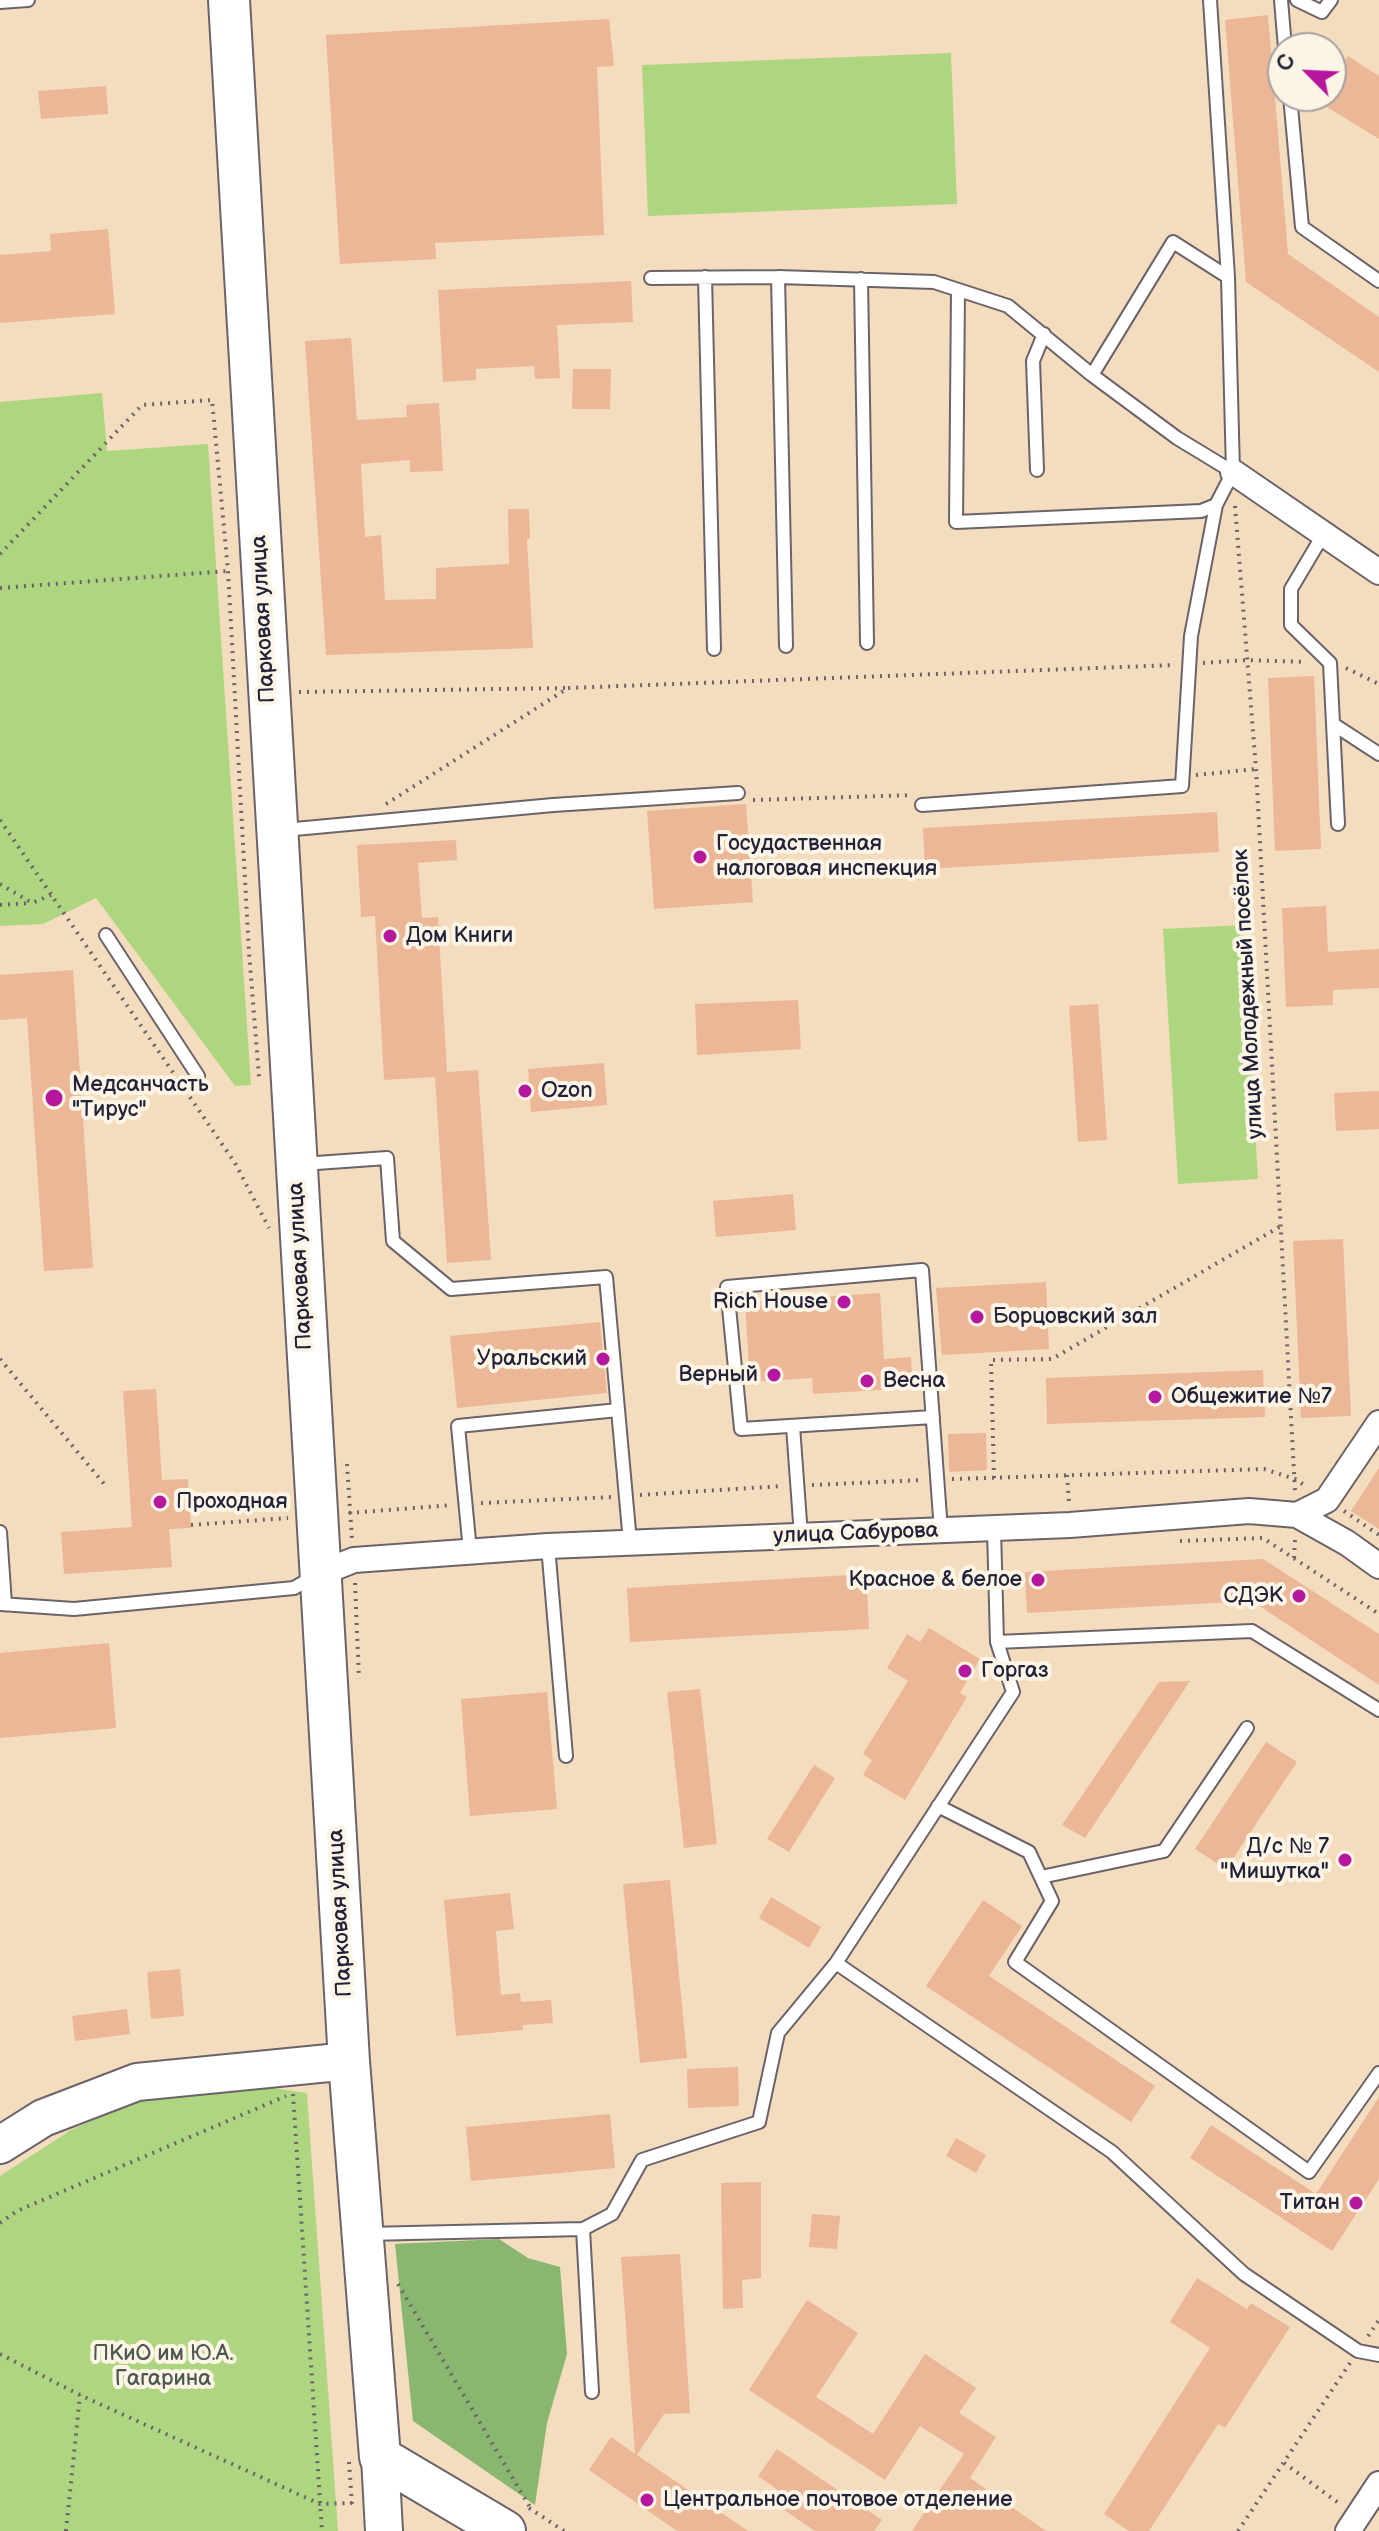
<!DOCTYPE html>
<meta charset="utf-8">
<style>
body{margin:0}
#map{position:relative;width:1379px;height:2531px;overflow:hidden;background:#f4dcbe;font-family:"Balsamiq Sans",sans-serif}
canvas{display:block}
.north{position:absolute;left:1267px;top:32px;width:80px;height:80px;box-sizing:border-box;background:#fcf5e5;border:2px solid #a5a1a1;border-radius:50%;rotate:294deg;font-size:22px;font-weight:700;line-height:32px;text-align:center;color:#22223b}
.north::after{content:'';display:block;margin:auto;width:28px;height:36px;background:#b5179e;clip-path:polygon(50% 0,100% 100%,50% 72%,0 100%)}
</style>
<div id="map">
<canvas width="1379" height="2531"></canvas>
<div class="north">С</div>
</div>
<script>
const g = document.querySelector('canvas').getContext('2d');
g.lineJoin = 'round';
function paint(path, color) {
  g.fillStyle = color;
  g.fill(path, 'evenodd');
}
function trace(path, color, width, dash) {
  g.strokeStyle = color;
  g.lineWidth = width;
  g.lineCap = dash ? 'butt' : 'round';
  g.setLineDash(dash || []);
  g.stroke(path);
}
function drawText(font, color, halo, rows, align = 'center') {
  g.font = font + ' "Balsamiq Sans",sans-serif';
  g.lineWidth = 8;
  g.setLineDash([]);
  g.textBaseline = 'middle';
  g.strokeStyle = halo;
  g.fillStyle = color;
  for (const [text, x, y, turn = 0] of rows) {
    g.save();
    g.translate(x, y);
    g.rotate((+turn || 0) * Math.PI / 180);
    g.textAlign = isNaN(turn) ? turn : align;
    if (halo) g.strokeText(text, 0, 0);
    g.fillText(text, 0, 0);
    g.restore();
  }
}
const green = new Path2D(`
 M951,53L957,204L648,216L642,65Z
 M102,393L107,451L208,444L251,1085L235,1086L96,898L43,924L0,926V402Z
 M1243,925L1258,1179L1178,1184L1163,929Z
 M259,2086L307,2093L338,2531H0V2176L71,2130L151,2095Z`);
const forest = new Path2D(`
 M499,2239L528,2258L560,2267L567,2354L547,2423L535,2505L413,2421L395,2244Z`);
const building = new Path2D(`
 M1268,15L1288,254L1379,317V372L1246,282L1225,20Z
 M609,19L614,66L597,67L604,235L435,243L436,259L340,264L326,35Z
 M1348,56L1379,76V139L1309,96H1331V83Z
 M106,86L108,114L41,119L38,91Z
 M108,229L115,314L0,323V255L51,251L50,234Z
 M631,281L633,322L557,325L560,378L535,379L534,366L476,369V380L443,382L438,290Z
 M351,338L357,420L407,417L406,405L439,403L443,471L410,472V460L361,464L365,537L381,535L385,600L436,599V568L509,564L508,509H529L530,539H527L533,648L326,655L305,341Z
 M573,369H611L610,409H572Z
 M1314,676L1321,849L1275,851L1268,678Z
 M746,804L753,902L654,909L647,811Z
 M1217,812L1219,852L925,869L923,828Z
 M456,840L457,860L418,863L422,918L438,917L447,1072L478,1070L491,1260L447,1263L435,1077L384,1080L375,916L361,917L357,845Z
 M1326,906L1328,952L1379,949V988L1333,990V1005L1286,1007L1282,908Z
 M73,970L93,1268L44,1271L27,1018L0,1020V975Z
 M798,1000L801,1049L697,1055L695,1004Z
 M1098,1004L1107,1140L1078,1142L1069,1006Z
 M604,1063L607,1105L531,1112L528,1069Z
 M1379,1091V1129L1336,1131L1334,1093Z
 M793,1194L796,1230L716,1237L713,1201Z
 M1343,1239L1351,1416L1301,1418L1293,1241Z
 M1046,1282L1049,1349L942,1355L936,1288Z
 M880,1293L884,1359L911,1357L913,1388L813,1394L812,1378L750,1382L745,1302Z
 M600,1322L607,1393L457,1408L450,1336Z
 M1263,1370L1265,1417L1047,1424L1046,1378Z
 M156,1389L162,1480L188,1479L191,1528L169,1529L172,1567L64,1574L61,1532L132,1527L123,1391Z
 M986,1433L987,1470L949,1472L948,1434Z
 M1379,1468V1529L1351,1511Z
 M1263,1559L1379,1634V1685L1252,1601L1027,1613L1025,1572Z
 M866,1574L869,1629L630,1642L627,1588Z
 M929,1628L980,1659L960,1693L967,1697L905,1800L863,1775L872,1760L863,1754L908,1681L887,1668L907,1634L920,1642Z
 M109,1643L116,1728L0,1738V1653Z
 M1190,1681L1085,1838L1062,1825L1159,1682Z
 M700,1689L717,1844L684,1848L667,1692Z
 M547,1692L557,1809L470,1816L461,1699Z
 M1266,1742L1297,1762L1226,1869L1195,1849Z
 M814,1765L835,1778L789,1852L767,1839Z
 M670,1880L687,2058L640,2063L623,1884Z
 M510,1893L514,1929L496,1931L501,1995L520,1993L521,2002L551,2000L553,2023L523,2025V2030L456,2036L444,1900Z
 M771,1897L821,1927L809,1948L759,1918Z
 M983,1900L1022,1926L989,1976L1155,2086L1131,2122L926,1986Z
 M180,1969L184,2016L151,2019L147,1972Z
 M127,2009L130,2034L75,2041L72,2016Z
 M738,2067L739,2106L688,2108L687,2069Z
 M1379,2097V2179L1332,2251L1190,2158L1211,2125L1316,2194Z
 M610,2114L615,2168L471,2181L466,2127Z
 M956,2138L986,2155L976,2173L946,2156Z
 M761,2182V2278L742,2280L743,2308L723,2309L721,2183Z
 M812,2214L840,2216L837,2249L809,2247Z
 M680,2254L690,2413L664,2414L637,2455L748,2531H677L589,2470L611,2437L635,2454L621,2257Z
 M1197,2278L1247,2309L1251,2303L1290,2327L1225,2428L1218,2424L1149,2531H1129L1104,2514L1210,2348L1170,2322Z
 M807,2300L858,2333L816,2397L873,2434L925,2354L976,2388L959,2413L996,2437L970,2478L1046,2531H912L964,2454L920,2426L885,2480L749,2390Z
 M777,2449L882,2520L874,2531H815L771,2501L778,2490L758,2476Z`);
const path = new Path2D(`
 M1278,60L1280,83
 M1235,506L1256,769L1295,1491
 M0,554L142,405L212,400L228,571L249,952L259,1077
 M0,588L228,571
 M1203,663L1247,660L1306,662
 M1346,668L1379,684
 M299,692L566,688
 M1196,775L1256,769
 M753,800L912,795
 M386,804L568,688L1175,665
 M0,820L235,1163L269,1228
 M0,884L32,903L53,894
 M0,905L30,903
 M0,1359L105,1485
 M347,1464L352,1539
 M1067,1475L1069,1502
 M994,1478L991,1360L1052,1359L1281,1226
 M952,1479L1264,1469L1295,1479L1307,1487
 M812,1485L923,1480
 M640,1495L783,1486
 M481,1503L612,1497
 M1344,1511L1379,1535
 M349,1513L452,1505
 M191,1525L288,1518
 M1180,1541L1263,1538L1379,1614
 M1294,1558L1295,1540
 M355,1583L359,1679
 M293,2094L322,2531
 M0,2223L17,2211L286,2096
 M398,2284L531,2509
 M1368,2336L1379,2320
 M0,2354L80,2395L320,2504L352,2503
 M349,2462L352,2505
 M1284,2463L1340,2504
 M529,2508L564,2531
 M66,2531L80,2395
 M1238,2531L1350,2363`);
const lane = new Path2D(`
 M1281,0L1285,48
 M1297,0L1322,12L1331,0
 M0,2L28,0
 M1290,96L1302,227L1379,281
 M705,277L714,649
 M778,277L786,646
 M651,278L778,277L934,282L1008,306L1092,375L1177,438L1233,472
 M861,279L867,643
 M958,290L956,522L1201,511L1216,505L1233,472L1228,277L1210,0
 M1092,375L1173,242L1228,277
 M1037,470L1033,361L1044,334
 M1323,535L1291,589V625L1330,663L1338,824
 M1333,724L1379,754
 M922,805L1182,786L1191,636L1216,505
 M284,830L553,805L738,793
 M106,935L198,1076
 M302,1164L387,1158L393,1241L451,1289L606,1277L630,1542
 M933,1417L741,1429L727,1287L922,1270L941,1531
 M793,1426L801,1536
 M0,1532L5,1604
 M548,1546L566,1756
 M470,1551L458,1426L618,1410
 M0,1604L74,1609L294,1588L313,1577
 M997,1642L1252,1631L1379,1710
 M938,1806L1029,1852L1052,1901L1015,1962L1309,2172L1379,2073
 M1041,1877L1164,1851L1247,1728
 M836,1963L1112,2152L1244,2274L1358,2351L1379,2355
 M583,2229L592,2392
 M367,2234L583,2229L612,2214L642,2160L759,2122L778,2033L836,1963L1013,1692L997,1642L994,1529`);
const street = new Path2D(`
 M1233,472L1379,572
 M1297,1515L1327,1500L1379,1423
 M321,1573L354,1560L548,1546L1070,1525L1249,1511L1297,1515L1347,1543L1379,1566
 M1348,2531L1379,2484`);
const secondary = new Path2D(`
 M0,2145L43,2118L137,2082L349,2061
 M380,2457L384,2531`);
const primary = new Path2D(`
 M229,0L349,2061L380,2457L505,2531`);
const markers = [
 [700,857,8,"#b5179e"],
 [390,936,8,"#b5179e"],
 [525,1091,8,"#b5179e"],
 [54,1098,10,"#b5179e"],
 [844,1302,8,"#b5179e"],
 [977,1317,8,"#b5179e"],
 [603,1359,8,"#b5179e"],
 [774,1375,8,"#b5179e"],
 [867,1381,8,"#b5179e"],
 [1155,1397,8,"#b5179e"],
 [160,1502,8,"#b5179e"],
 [1038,1580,8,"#b5179e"],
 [1299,1596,8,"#b5179e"],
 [965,1671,8,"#b5179e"],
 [1345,1860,8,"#b5179e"],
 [1356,2203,8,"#b5179e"],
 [647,2500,8,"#b5179e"]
];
const streetNames = [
 ["Парковая улица",264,619,-93],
 ["улица Молодежный посёлок",1249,994,-93],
 ["Парковая улица",301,1266,-93],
 ["улица Сабурова",856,1534,-2],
 ["Парковая улица",341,1913,-93]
];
const poiNames = [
 ["Госудаственная",716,844],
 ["налоговая инспекция",716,869],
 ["Дом Книги",406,936],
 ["Медсанчасть",72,1085],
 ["\"Тирус\"",72,1110],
 ["Ozon",541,1091],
 ["Rich House",828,1302,"right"],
 ["Борцовский зал",993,1317],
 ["Уральский",587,1359,"right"],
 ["Верный",758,1375,"right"],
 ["Весна",883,1381],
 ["Общежитие №7",1171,1397],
 ["Проходная",176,1502],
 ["Красное & белое",1022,1580,"right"],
 ["СДЭК",1283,1596,"right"],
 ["Горгаз",981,1671],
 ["Д/с № 7",1329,1847,"right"],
 ["\"Мишутка\"",1329,1872,"right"],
 ["Титан",1340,2203,"right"],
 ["Центральное почтовое отделение",663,2500]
];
const parkNames = [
 ["ПКиО им Ю.А.",163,2354],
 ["Гагарина",163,2379]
];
paint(green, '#aed681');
paint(forest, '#8ab76f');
paint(building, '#ebb796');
trace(lane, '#6c6369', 16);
trace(street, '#6c6369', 28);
trace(secondary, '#6c6369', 40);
trace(primary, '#6c6369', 44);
trace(path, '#6c6369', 4, [2, 6]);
trace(lane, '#fff', 12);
trace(street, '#fff', 24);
trace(secondary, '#fff', 36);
trace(primary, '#fff', 40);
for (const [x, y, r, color] of markers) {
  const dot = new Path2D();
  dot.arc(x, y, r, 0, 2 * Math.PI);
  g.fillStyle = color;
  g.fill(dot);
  trace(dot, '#fcf5e5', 3);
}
drawText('22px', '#22223b', '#fcf5e5', streetNames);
drawText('22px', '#22223b', '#fcf5e5', poiNames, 'left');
drawText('22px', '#4c5850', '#fcf5e5', parkNames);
</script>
